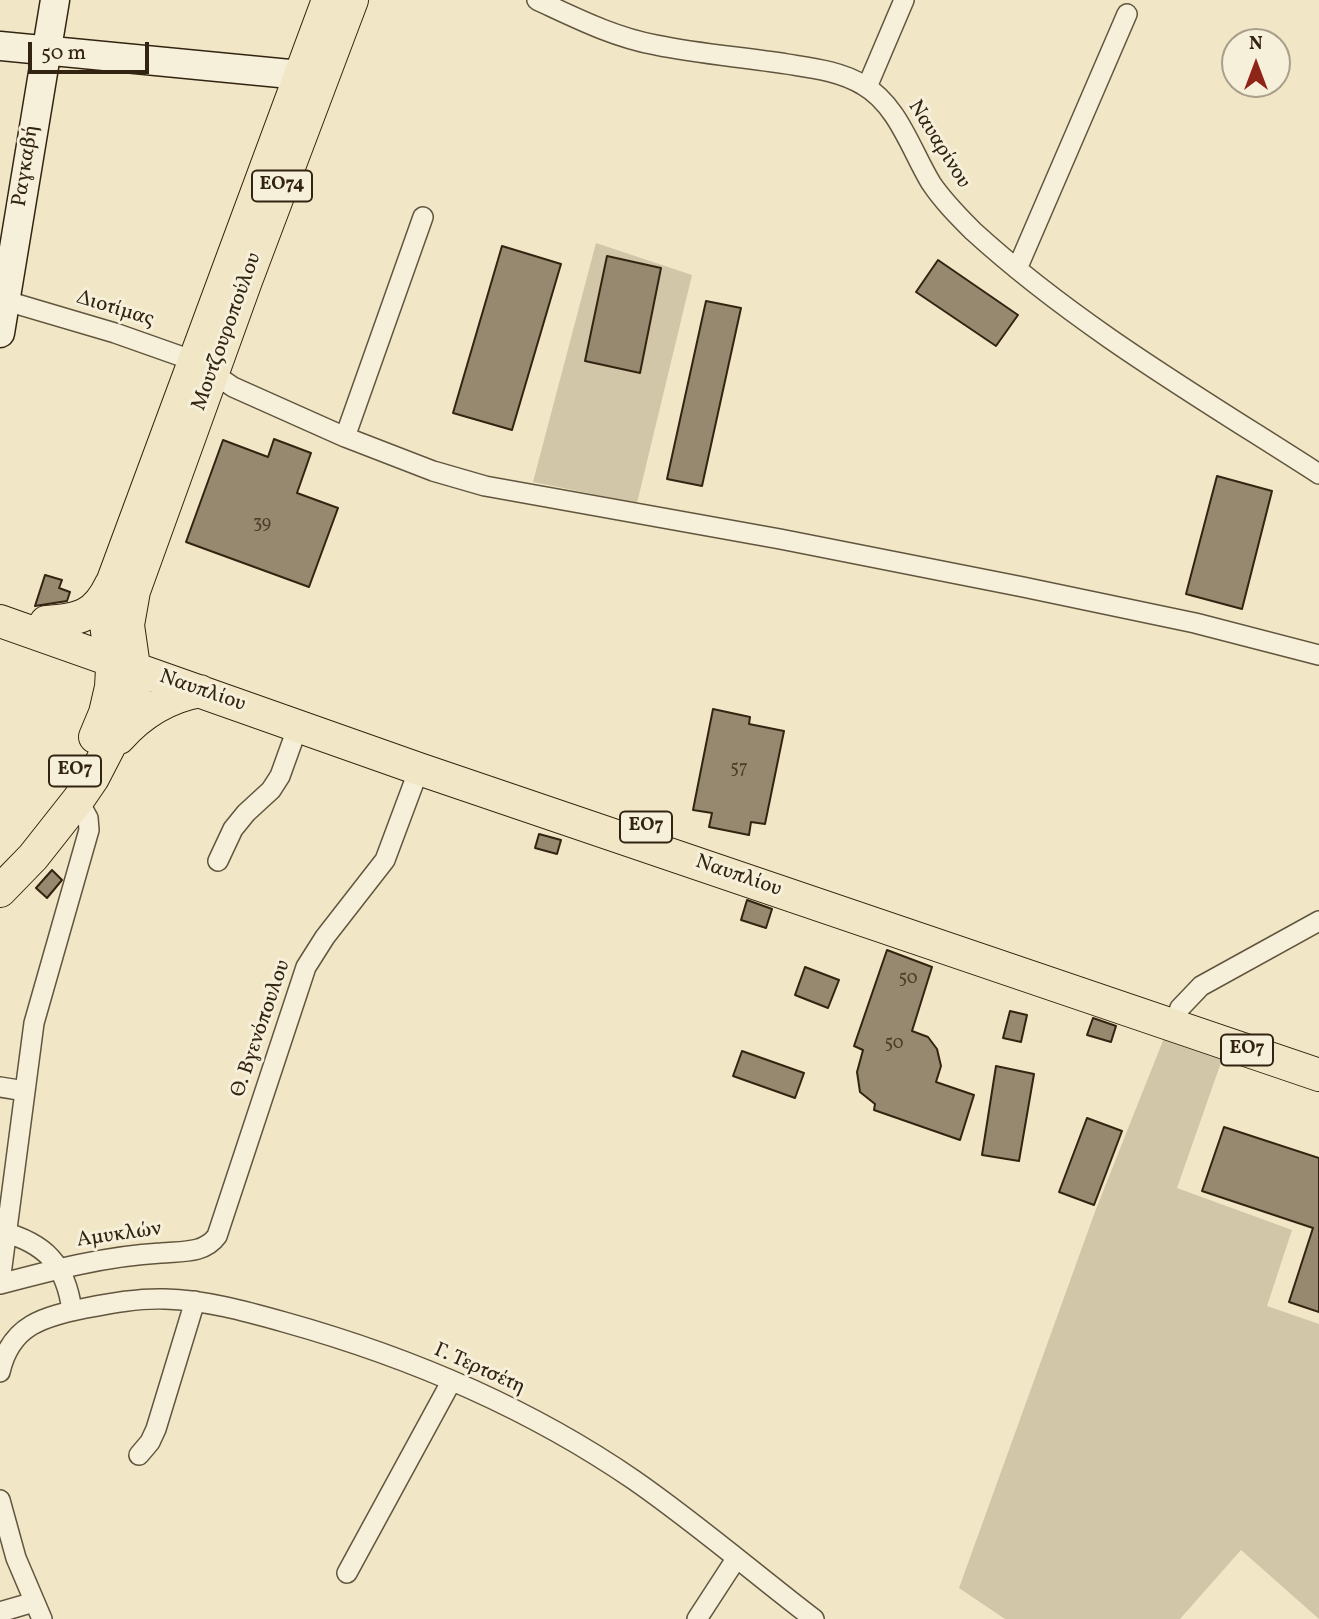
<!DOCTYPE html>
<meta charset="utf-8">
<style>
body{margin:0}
#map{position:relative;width:1319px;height:1619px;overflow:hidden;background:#f1e7c6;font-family:Vollkorn,serif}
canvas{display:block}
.north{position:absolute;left:1221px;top:28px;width:70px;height:70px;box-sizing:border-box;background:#f6efda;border:2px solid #a89e8a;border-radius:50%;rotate:0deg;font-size:19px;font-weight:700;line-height:28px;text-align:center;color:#332411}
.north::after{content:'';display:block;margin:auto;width:24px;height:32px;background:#8f2418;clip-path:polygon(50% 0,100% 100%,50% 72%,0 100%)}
.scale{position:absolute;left:28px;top:42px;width:121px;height:32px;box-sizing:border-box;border:4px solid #332411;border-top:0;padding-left:9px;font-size:21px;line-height:24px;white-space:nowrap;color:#332411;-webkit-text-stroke:5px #f6efda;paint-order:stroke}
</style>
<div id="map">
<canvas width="1319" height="1619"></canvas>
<div class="north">N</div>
<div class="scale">50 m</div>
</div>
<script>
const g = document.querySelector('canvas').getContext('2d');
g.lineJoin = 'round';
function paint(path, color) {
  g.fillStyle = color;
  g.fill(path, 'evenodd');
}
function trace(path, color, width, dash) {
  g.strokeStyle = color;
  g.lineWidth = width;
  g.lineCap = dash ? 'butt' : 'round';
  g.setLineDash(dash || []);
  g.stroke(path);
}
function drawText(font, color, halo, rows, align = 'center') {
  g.font = font + ' Vollkorn,serif';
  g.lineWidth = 6;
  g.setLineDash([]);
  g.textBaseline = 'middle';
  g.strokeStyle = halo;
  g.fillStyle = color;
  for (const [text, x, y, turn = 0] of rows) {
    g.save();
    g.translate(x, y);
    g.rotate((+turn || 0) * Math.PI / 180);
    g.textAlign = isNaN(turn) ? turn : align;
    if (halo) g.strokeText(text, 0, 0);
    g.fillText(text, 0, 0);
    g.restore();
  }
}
const green = new Path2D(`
 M596,243L692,275L637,503L533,482Z
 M1166,1033L1224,1054L1177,1188L1292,1230L1267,1306L1319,1324V1619L1241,1550L1180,1619H1005L959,1588L1096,1209Z`);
const building = new Path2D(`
 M502,246L561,264L512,430L453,413Z
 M607,256L661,268L640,373L585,361Z
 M938,260L1018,315L996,346L916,292Z
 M706,301L741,308L702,486L667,479Z
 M274,439L311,453L297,493L338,508L309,587L186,542L223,440L268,457Z
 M1217,476L1272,491L1242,609L1186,594Z
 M45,575L62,580L59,588L70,592L67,601L35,606Z
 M713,709L750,717L749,724L784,731L765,824L751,822L749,835L709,827L712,813L693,810Z
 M539,834L561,840L557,854L535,848Z
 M52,870L62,880L47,898L36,888Z
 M747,900L772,909L766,928L741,920Z
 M887,950L932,967L912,1031L928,1037L937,1049L941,1066L936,1082L974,1095L960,1140L874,1110L875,1104L860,1092L857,1072L863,1050L854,1046Z
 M805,967L839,980L828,1008L795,995Z
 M1010,1011L1027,1015L1021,1042L1003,1038Z
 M1093,1018L1116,1026L1111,1042L1087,1035Z
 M742,1051L804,1073L795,1098L733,1076Z
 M996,1066L1034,1074L1019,1161L982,1155Z
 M1087,1118L1122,1131L1094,1205L1059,1192Z
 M1224,1127L1319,1158V1312L1289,1302L1313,1228L1202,1191Z`);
const street = new Path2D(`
 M537,0C576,18 613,37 656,45C699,54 743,57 787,64C812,68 840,71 863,85C898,105 911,150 931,183C943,201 958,216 973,231C1077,326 1201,398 1319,474
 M867,87L904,0
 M1017,269L1127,14
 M0,299L115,333L183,357L201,365L233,387L345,437L433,471L485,486L780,539L1023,587L1195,623L1319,655
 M345,437L423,217
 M218,861L233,829L246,813L271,790L280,776L298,726
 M1174,1025L1180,1008L1201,986L1319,921
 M0,1087L25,1091
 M0,1231C45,1243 66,1264 72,1311
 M0,1282L34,1023L89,830L88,818L78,800
 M0,1284C53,1270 106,1256 161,1253C181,1251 204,1254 217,1236L306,967L325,937L385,860L419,769
 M0,1372C11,1324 44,1317 86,1308C112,1303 139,1298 165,1299C205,1300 245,1311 284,1322C406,1356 529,1408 634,1480C696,1523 754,1573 814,1619
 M139,1455L150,1442L156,1429L195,1301
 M0,1500L16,1558L42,1619
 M347,1573L451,1382
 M0,1612L34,1602
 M697,1619L736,1559`);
const secondary = new Path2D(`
 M0,46L321,77
 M0,333L55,0`);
const primary = new Path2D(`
 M0,621L419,769L1319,1075
 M46,622C79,620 96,616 111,584
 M95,737L105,713L111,687L112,669L106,624L112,583L328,0
 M119,738C141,713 167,697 200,691
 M0,891L33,857L78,800L93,778L123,720L134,693L136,681L128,625L134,591L246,281L352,0`);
const numberNames = [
 ["39",262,525],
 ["57",739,770],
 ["50",908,980],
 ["50",894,1045]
];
const shields = [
 [282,186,60],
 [75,771,52],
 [646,827,52],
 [1247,1050,52]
];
const shieldNames = [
 ["ΕΟ74",282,186],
 ["ΕΟ7",75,771],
 ["ΕΟ7",646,827],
 ["ΕΟ7",1247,1050]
];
const streetNames = [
 ["Ναυαρίνου",938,145,58],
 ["Ραγκαβή",27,166,-81],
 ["Διοτίμας",115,310,17],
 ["Μουτζουροπούλου",228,332,-70],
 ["Ναυπλίου",202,692,19],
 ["Ναυπλίου",738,877,19],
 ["Θ. Βγενόπουλου",262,1029,-71],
 ["Αμυκλών",119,1236,-8],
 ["Γ. Τερτσέτη",479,1370,24]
];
paint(green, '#d1c6a7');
paint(building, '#96896f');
trace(building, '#332411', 2);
trace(street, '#62553e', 22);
trace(secondary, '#332411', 31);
trace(primary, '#332411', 34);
trace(street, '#f6efda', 19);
trace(secondary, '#f6efda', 28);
trace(primary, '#f1e7c6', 32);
drawText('18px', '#4c3d28', null, numberNames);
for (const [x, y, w] of shields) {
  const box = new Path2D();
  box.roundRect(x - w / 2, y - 15.5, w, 31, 5);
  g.fillStyle = '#f6efda';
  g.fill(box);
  trace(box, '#332411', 2);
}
drawText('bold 19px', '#332411', null, shieldNames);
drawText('21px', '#332411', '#f6efda', streetNames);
</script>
